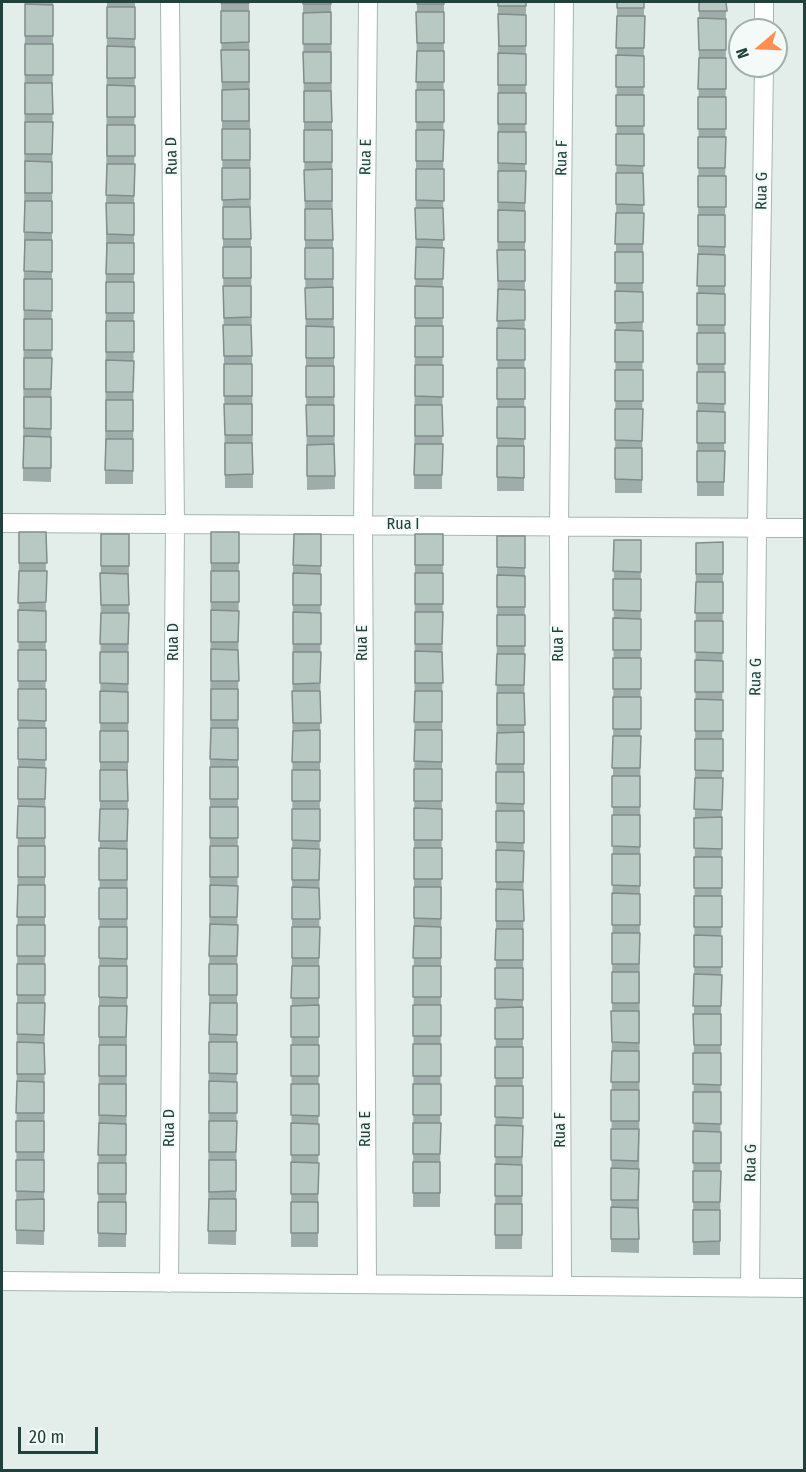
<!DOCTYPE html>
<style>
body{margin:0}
#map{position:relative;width:806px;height:1472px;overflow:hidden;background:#e3eeea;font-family:"Fira Sans Condensed",sans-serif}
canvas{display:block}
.frame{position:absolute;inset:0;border:3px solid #21423c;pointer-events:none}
.north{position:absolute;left:728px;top:18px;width:60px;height:60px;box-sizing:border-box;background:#f4faf8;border:2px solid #a0b0ad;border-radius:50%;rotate:251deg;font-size:16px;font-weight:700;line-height:24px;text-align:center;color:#21423c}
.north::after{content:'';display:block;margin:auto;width:21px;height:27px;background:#ff8f51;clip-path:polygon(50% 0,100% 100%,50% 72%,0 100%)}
.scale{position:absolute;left:18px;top:1427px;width:80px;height:27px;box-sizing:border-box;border:3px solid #21423c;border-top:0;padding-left:8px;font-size:18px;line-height:21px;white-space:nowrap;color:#21423c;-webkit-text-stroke:4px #f4faf8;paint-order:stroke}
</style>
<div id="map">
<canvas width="806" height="1472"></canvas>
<div class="frame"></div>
<div class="north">N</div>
<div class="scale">20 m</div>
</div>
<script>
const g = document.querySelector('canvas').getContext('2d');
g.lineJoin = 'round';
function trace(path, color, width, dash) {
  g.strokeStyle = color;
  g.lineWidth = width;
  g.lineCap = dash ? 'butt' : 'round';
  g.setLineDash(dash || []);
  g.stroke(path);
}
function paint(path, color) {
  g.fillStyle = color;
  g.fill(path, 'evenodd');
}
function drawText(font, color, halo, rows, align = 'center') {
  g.font = font + ' "Fira Sans Condensed",sans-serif';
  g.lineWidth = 4.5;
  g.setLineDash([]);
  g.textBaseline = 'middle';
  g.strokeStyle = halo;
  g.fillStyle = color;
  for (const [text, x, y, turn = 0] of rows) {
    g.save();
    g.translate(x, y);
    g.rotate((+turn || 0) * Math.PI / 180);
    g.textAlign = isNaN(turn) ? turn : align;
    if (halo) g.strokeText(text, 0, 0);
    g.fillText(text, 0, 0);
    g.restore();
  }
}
const street = new Path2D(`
 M764,30V2
 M2,523L804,528
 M2,1281L804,1288
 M169,1283L175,524L170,2
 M367,1284L363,525L368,2
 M562,1286L559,527L564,2
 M750,1288L757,528L764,66`);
const wall = new Path2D(`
 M25,2H53L51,482L23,481Z
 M107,2H135L133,484H105Z
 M221,2H249L253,488H225Z
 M303,2H331L335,489L307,490Z
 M417,2H444L442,489H414Z
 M498,2H526L524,491H497Z
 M617,2H644L642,493H615Z
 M699,2H726L724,496H697Z
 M19,532H46L44,1245L16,1244Z
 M211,532H239L236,1245L208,1244Z
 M101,534H129L126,1247H98Z
 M321,534L318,1247H291L293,565Z
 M415,534H443L440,1207H413Z
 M525,536L522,1249H495L497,567Z
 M614,540H641L639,1253L611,1252Z
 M723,542L720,1255H693L696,543Z`);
const building = new Path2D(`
 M221,2H249V3H221Z
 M303,2H331V4H303Z
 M417,2H444V4H417Z
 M498,2H526V6H498Z
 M617,2H644V8H617Z
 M699,2H726L727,11H699Z
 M25,4L53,5V36H25Z
 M107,7H135V39L107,38Z
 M221,11H249V42L221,43Z
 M331,12V44H303V13Z
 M416,12H444V43H417Z
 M498,14L526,15V46H499Z
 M617,16H645L644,48H616Z
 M698,18L726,19V50H699Z
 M25,44H53V75H25Z
 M107,46L135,47V78H107Z
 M221,50H249V82H222Z
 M417,51H444V82H416Z
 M303,52H331V83H304Z
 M498,53L526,54V85H498Z
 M616,55L644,56V87H616Z
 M699,58H726V89H698Z
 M25,83H52L53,114H25Z
 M107,85L135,86V117H107Z
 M249,89V121H222V90Z
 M416,90H444V122H416Z
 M304,91H331L332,122H304Z
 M498,93H526V124H498Z
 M616,95H644V126H616Z
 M698,97H726V129H698Z
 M25,122H53L52,154H25Z
 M107,125H135V156H107Z
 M222,129H250V160H222Z
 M304,130H332V162H304Z
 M416,130H444L443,161H416Z
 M498,132H526V164L498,163Z
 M616,134H644V166L616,165Z
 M698,137H726L725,168H698Z
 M25,161L52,162V193H25Z
 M107,164H135L134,196L106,195Z
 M222,168H250V199L222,200Z
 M332,169V201H305L304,170Z
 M416,169H444V201L416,200Z
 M498,171H526L525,203L498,202Z
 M616,173H643L644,205L616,204Z
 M698,176H726V207H698Z
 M25,201H52V233L24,232Z
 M106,203H134V235L107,234Z
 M223,207H250L251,239H223Z
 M415,208H443L444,240L416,239Z
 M305,209H332L333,240H305Z
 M498,210L525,211V242H498Z
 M616,213H644L643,244H615Z
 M698,215H725V247L698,246Z
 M25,240H52V272L24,271Z
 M107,243H134V274H106Z
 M223,247H251V278H223Z
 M416,247L444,248L443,279H415Z
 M305,248H333V279H305Z
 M497,250H525V281H498Z
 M615,252H643V283H615Z
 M698,254L725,255V286H697Z
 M24,279H52V311L24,310Z
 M106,282H134V313H106Z
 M223,286H251V317L224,318Z
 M415,286L443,287V318H415Z
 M333,287V319H306L305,288Z
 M498,289L525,290V320L497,321Z
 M615,291L643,292V322L615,323Z
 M697,293L725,294V325H697Z
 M24,319H52V350H24Z
 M106,321H134V352H106Z
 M223,325H251L252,356H224Z
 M306,326L334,327V358H306Z
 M415,326H443V357H415Z
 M497,328L525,329V360H497Z
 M615,330L643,331V362H615Z
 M697,333H725V364H697Z
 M24,358H52L51,389H24Z
 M106,360L134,361L133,392H106Z
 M224,364H252V396H224Z
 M415,365H443V397L415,396Z
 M306,366H334V397H306Z
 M497,368H525V399H497Z
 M615,370H643V401H615Z
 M697,372H725V404L697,403Z
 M24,397H51V429L24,428Z
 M106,400H133V431H106Z
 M224,404H252V435H225Z
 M306,405H334V436H307Z
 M415,405H442L443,436H415Z
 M497,407H525V439L497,438Z
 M615,409H643L642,441L615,440Z
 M697,411L725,412V443H697Z
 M24,436L51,437V468H23Z
 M106,439H133V471L105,470Z
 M225,443H252L253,474L225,475Z
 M334,444L335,476H307V445Z
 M415,444H443L442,475H414Z
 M497,446H524V478L497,477Z
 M615,448H642V480L615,479Z
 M697,451H725L724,482H697Z
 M19,532H46L47,563H19Z
 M211,532H239V563H211Z
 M101,534H129V566H101Z
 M294,534H321V566L293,565Z
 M415,534H443V565H415Z
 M497,536H525V568L497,567Z
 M614,540H641V572L613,571Z
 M723,542V574H696V543Z
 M19,571H47L46,602L18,603Z
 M211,571H239V602H211Z
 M100,573L128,574L129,605H101Z
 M293,573L321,574V605H293Z
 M415,573H443V604H415Z
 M497,575L525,576V607H497Z
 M613,579H641V611L613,610Z
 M696,582H723V613H695Z
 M18,610L46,611V642H18Z
 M211,610L239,611L238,642H211Z
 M293,612L321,613V644H293Z
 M415,612H443L442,644H415Z
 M101,613H129L128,644H100Z
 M497,615H525V646H497Z
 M613,618L641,619V650H613Z
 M695,621H723V653L695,652Z
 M211,649L238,650L239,681H211Z
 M18,650H46V681H18Z
 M415,651L442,652L443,683H415Z
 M100,652H128V684L100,683Z
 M293,652H321L320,683L293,684Z
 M497,654H525L524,685H496Z
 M613,658H641V689H613Z
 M695,660L723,661V692H695Z
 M18,689H46V721L18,720Z
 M211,689H238V720H211Z
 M100,691L128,692V723H100Z
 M292,691H320L321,723H293Z
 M415,691H442V722H414Z
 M497,693H524L525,725H497Z
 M613,697H641V729H613Z
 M695,699L723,700V731H695Z
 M18,728H46V760L18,759Z
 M211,728H238V760L210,759Z
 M320,730V762H292L293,731Z
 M415,730H442V762L414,761Z
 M100,731H128V762H100Z
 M524,732V764H496L497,733Z
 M613,736H641L640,768H612Z
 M695,739H723V771L695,770Z
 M18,767L46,768L45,799H18Z
 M210,767H238V799H210Z
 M414,769H442V801H414Z
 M100,770H127L128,801H100Z
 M292,770H320V801H292Z
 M496,772H524V804L496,803Z
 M612,776H640V807H612Z
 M695,778H723L722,810L694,809Z
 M18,806L45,807V838H17Z
 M210,807H238V838H210Z
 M414,808L442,809V840H414Z
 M100,809H128L127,841H99Z
 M292,809H320V841L292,840Z
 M496,811H524V843L496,842Z
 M612,815H640V847L612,846Z
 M722,817V849L694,848V818Z
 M18,846H45V877H18Z
 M210,846H238V877H210Z
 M99,848L127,849V880H99Z
 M292,848L320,849L319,880H292Z
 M414,848H442V879H414Z
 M496,850L524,851L523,882H496Z
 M612,854H640V886L612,885Z
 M694,857H722V888H694Z
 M18,885H45V917H17Z
 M210,885L238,886L237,917H210Z
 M292,887L319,888L320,919H292Z
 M414,887H441V919L414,918Z
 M99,888H127V919H99Z
 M496,889L523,890L524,921H496Z
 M612,893L640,894V925H612Z
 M694,896H722V927H694Z
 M210,924L238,925L237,956H209Z
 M17,925H45V956H17Z
 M414,926L441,927V958H413Z
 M99,927H127V959L99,958Z
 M292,927H320L319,958H292Z
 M496,929H523V960H495Z
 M612,933H640L639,964H612Z
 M694,935L722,936V967H694Z
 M17,964H45V995H17Z
 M209,964H237V995H209Z
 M99,966H127V998L99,997Z
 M292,966H319V998H291Z
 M413,966H441V997H413Z
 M495,968H523V1000L495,999Z
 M612,972H639V1003H612Z
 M694,974L722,975L721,1006H693Z
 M17,1003H45L44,1035L17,1034Z
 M210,1003H237V1035L209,1034Z
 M319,1005V1037H291V1006Z
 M413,1005H441V1036H413Z
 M99,1006H127L126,1037H99Z
 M523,1007V1039H495V1008Z
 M611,1011H639V1043L612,1042Z
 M693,1014H721V1045H694Z
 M17,1042L44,1043L45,1074H17Z
 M209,1042H237V1074L209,1073Z
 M413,1044H441V1076H413Z
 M99,1045H126V1076H99Z
 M291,1045H319V1076H291Z
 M495,1047H523V1078H495Z
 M612,1051H639V1082H611Z
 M693,1053H721V1085L693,1084Z
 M17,1081L44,1082V1113H16Z
 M209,1081L237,1082V1113H209Z
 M99,1084H126V1116L99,1115Z
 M291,1084H319V1116L291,1115Z
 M413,1084H441V1115H413Z
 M495,1086H523V1118L495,1117Z
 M611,1090H639V1121H611Z
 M693,1092H721V1124L693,1123Z
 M16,1121H44V1152H16Z
 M209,1121H237L236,1152H209Z
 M99,1123L126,1124V1155H98Z
 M291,1123L319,1124V1155H291Z
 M413,1123H441L440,1154H413Z
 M495,1125L523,1126L522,1157H495Z
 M611,1129H639L638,1161L611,1160Z
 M693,1131L721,1132V1163H693Z
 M16,1160H44V1192L16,1191Z
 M209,1160H236V1191L209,1192Z
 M291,1162L319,1163L318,1194H291Z
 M413,1162H440V1193H413Z
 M98,1163H126V1194H98Z
 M495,1164L522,1165V1196H495Z
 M611,1168L639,1169L638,1200H611Z
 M693,1171H721L720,1202H693Z
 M44,1199V1231L16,1230V1200Z
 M209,1199H236V1231H208Z
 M98,1202H126V1234L98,1233Z
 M291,1202H318V1233H291Z
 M495,1204H522V1235H495Z
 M611,1207L638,1208L639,1239H611Z
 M693,1210H720V1241L693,1242Z`);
const streetNames = [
 ["Rua D",172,156,-91],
 ["Rua E",366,157,-89],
 ["Rua F",562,158,-89],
 ["Rua G",762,191,-89],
 ["Rua I",403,525],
 ["Rua D",174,642,-90],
 ["Rua E",363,643,-90],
 ["Rua F",559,644,-90],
 ["Rua G",756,677,-89],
 ["Rua D",170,1128,-90],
 ["Rua E",366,1129,-90],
 ["Rua F",561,1130,-90],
 ["Rua G",751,1163,-89]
];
trace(street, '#a5b7b2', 20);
trace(street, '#fff', 18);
paint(wall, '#9eada9');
paint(building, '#b8c9c4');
trace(building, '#818d89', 1.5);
drawText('16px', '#21423c', '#f4faf8', streetNames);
</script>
